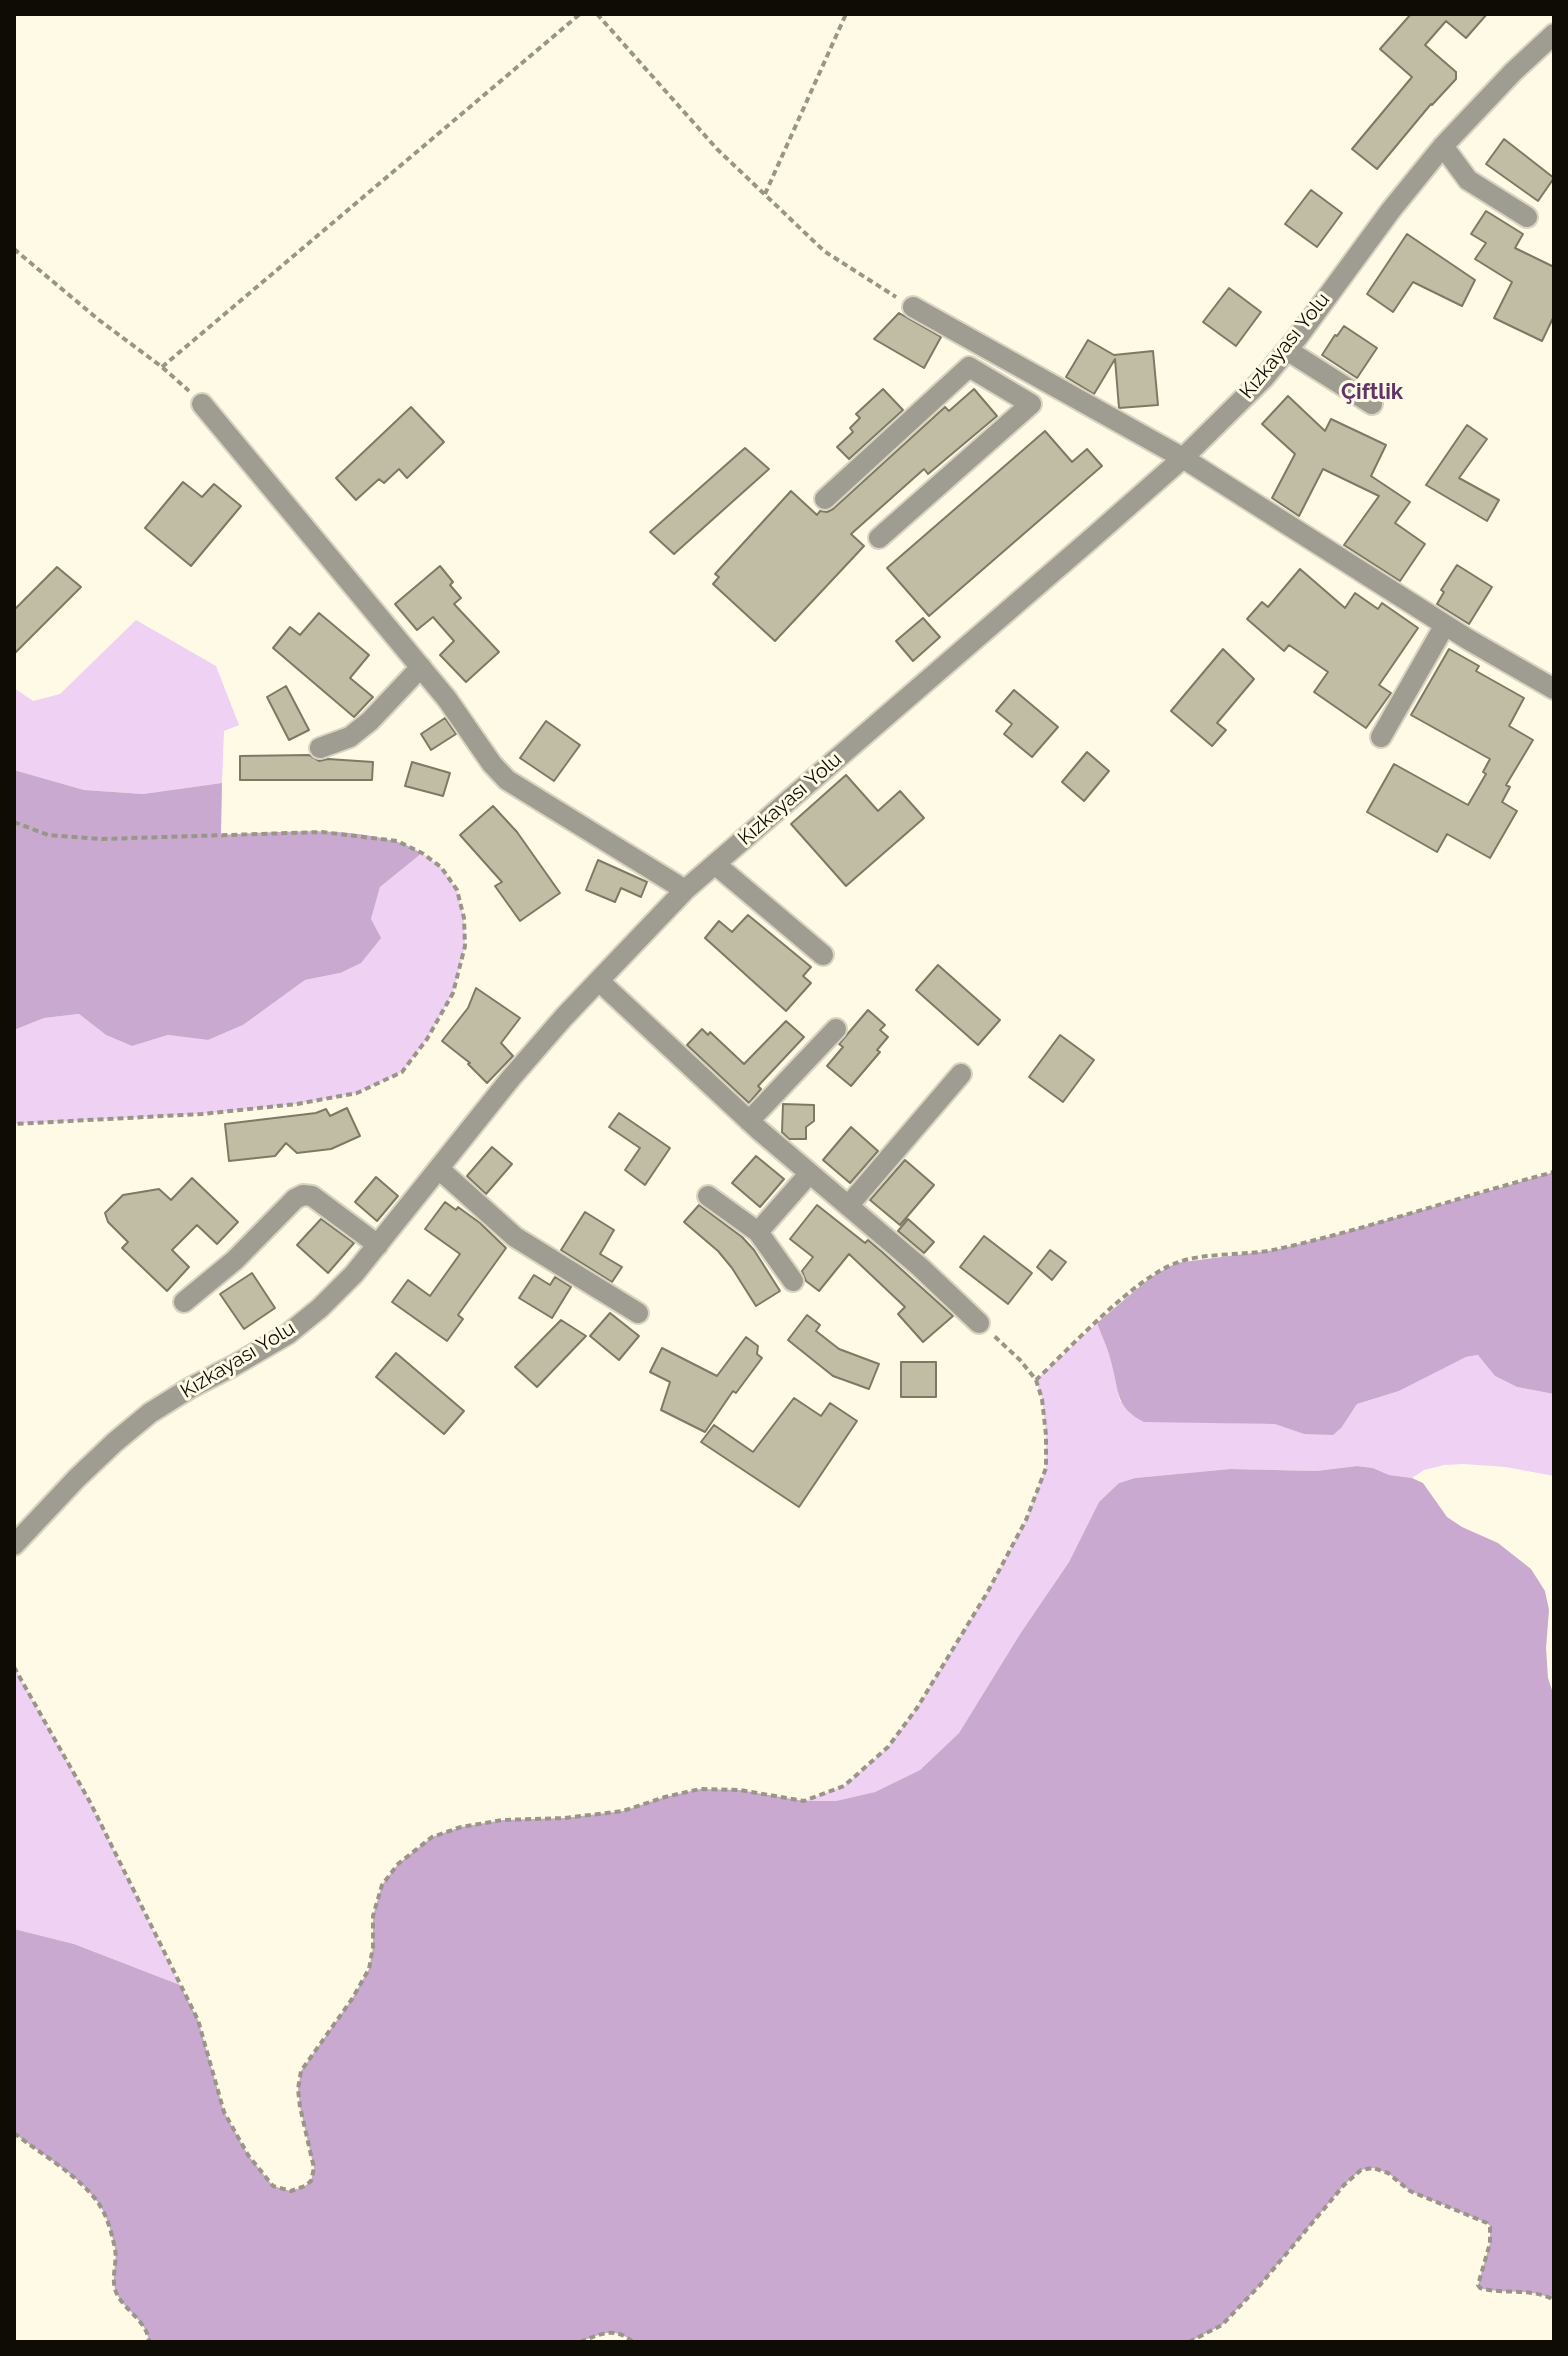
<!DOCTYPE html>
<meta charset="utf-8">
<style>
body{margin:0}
#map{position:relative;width:1568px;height:2356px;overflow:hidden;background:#fefae5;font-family:Raleway,sans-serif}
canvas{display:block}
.frame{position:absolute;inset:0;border:16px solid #0e0c05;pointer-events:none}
</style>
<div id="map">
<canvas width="1568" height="2356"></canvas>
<div class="frame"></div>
</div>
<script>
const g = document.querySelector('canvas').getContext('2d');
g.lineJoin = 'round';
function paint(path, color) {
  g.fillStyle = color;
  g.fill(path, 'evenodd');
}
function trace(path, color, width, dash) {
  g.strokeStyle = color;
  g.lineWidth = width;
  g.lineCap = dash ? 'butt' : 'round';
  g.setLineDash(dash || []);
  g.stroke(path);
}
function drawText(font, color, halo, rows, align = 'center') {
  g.font = font + ' Raleway,sans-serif';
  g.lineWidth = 6;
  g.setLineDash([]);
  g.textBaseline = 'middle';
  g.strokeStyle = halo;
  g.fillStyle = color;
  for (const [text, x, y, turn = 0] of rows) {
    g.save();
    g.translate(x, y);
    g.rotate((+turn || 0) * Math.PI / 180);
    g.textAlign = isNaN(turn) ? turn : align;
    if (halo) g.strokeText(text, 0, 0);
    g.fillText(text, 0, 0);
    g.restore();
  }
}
const green = new Path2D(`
 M136,620L216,666L239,725L224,731L222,783L143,794L84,790L14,770V688L33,701L60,694Z
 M422,853L441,867L457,890L464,918L465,946L453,993L427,1039L402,1072L357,1093L297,1104L202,1114L14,1124V1030L44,1018L79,1014L106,1035L132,1046L168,1035L208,1040L243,1025L305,980L340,973L371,919L380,887Z
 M1097,1323L1112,1362L1120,1401L1229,1423L1276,1424L1304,1434L1342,1427L1357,1404L1399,1391L1466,1357L1479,1355L1495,1376L1517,1387L1554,1394V1476L1506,1467L1464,1464L1444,1465L1424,1470L1412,1478L1389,1475L1373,1468L1357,1466L1316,1471L1230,1469L1135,1478L1119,1483L1099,1502L1069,1562L1020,1634L959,1733L920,1770L875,1792L836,1801H804L844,1786L888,1747L917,1708L987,1593L1026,1520L1046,1468V1435L1042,1399L1036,1380Z
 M14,1667L90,1802L180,1985L74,1944L14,1929Z`);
const forest = new Path2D(`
 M14,770L84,790L143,794L222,783L221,835C278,832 338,826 394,841C404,843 413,849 422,853L380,887L371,919L381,938L361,963L340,973L305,980L243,1025L208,1040L168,1035L132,1046L106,1035L79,1014L44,1018L14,1030Z
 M1554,1172V1394L1517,1387L1495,1376L1478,1355L1466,1357L1399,1391L1357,1404L1342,1427L1333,1435L1304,1434L1275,1424L1144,1422C1116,1408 1119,1392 1112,1365C1109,1351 1102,1337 1097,1323L1151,1277L1176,1263L1275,1250L1339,1234Z
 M1357,1466L1373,1468L1389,1475L1412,1478L1423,1483L1447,1517L1462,1527L1498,1543L1531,1569L1545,1591L1549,1610L1546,1648L1548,1678L1554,1696V2300C1531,2287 1504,2295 1480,2288L1478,2285L1490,2243V2226L1487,2223L1410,2191L1388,2173L1373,2168L1361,2170L1344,2185L1260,2285L1222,2325L1189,2342H633C614,2326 601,2334 580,2342H149C147,2320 124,2311 116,2292C110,2276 119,2261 114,2244C111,2231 107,2216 99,2204C80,2176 41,2154 14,2133V1929L74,1944L180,1985L198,2020L224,2112L248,2155L273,2186L291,2191L305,2186L311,2181L314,2168L300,2107L298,2089L301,2071L352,1999L369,1969L373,1947V1916L382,1885L398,1864L432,1837L461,1827L503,1820L565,1818L623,1811L665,1797L700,1789L740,1790L804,1801H836L875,1792L920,1770L959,1733L1020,1634L1069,1562L1099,1502L1119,1483L1135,1478L1230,1469L1316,1471Z`);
const building = new Path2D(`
 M1411,14H1487L1466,38L1446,21L1425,45L1456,72V79L1432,105L1431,104L1377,169L1352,149L1412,77L1380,49Z
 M1504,139L1554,178L1538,201L1486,164Z
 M1311,190L1342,213L1317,247L1285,224Z
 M1486,211L1523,234L1515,248L1554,267V316L1542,341L1494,318L1512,282L1475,259L1486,243L1471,234Z
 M1407,234L1475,280L1462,306L1413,282L1393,312L1367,294Z
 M1229,288L1261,312L1236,346L1203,322Z
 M899,313L941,337L924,368L874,339Z
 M1344,326L1377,348L1357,378L1322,355L1335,335L1337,336Z
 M1088,340L1114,355L1153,351L1158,405L1119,408L1115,359L1094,394L1066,377Z
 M883,389L903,410L849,459L837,447L853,432L850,428L860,418L856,414Z
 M974,389L997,416L928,474L924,469L851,534L864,546L775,641L713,584L719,577L715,574L791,491L817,515L820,511L827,512L833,509L945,407L949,411Z
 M1288,396L1325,431L1331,419L1386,445L1371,476L1410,502L1395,523L1425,544L1400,581L1344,545L1379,496L1323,469L1299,516L1272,498L1295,454L1262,424Z
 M411,407L444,442L407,478L399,469L384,483L379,479L356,500L336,478Z
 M1467,425L1487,439L1459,478L1499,500L1487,521L1426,485Z
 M1045,431L1072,462L1087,449L1102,466L929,616L887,568Z
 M745,448L769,469L674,554L650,532Z
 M183,482L202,497L214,484L241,506L191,566L145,528Z
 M1457,565L1492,587L1469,624L1437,604L1444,592L1441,590Z
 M440,566L453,582L450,585L461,598L454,604L499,652L466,682L440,655L454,641L433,617L417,630L395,604Z
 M57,567L81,587L14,654V610Z
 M1300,569L1345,608L1355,593L1378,609L1382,603L1418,628L1379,685L1391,693L1366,728L1314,692L1328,672L1289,645L1284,651L1247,619L1262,602L1268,607Z
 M319,613L369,655L350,678L373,697L354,717L273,648L290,627L300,635Z
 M923,618L940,637L913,661L896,641Z
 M1223,649L1254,679L1217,723L1226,730L1212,746L1171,711Z
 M1449,649L1479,666L1476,671L1524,698L1509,726L1533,740L1506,785L1510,787L1502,802L1517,811L1490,858L1447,834L1437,852L1367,812L1394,764L1468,805L1486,774L1483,772L1490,759L1411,715Z
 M286,686L309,730L289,740L267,697Z
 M1014,690L1058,727L1032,757L1004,734L1012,724L996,711Z
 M445,718L456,734L431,750L421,734Z
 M546,721L580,745L554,781L520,758Z
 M1087,752L1109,771L1084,801L1062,782Z
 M309,755L319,761L328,759L373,762L372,780H240V756Z
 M412,762L450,773L443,796L405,786Z
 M846,775L878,811L900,791L924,818L846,886L791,824Z
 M493,806L517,832L560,893L520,921L495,886L502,882L460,835Z
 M598,860L647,882L641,897L621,888L615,902L586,890Z
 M748,915L811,967L803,976L811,983L786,1011L705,938L719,921L732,932Z
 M938,965L1000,1020L978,1045L916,990Z
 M476,988L520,1018L501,1043L513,1056L487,1083L468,1064L470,1063L442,1041L468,1008Z
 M868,1010L885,1025L880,1030L888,1037L877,1050L880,1052L851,1086L827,1066L843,1047L839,1044Z
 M786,1021L804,1037L758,1086L761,1089L749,1103L687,1045L702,1029L708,1035L710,1032L744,1064Z
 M1060,1035L1094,1060L1063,1102L1029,1077Z
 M783,1104L814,1105V1121L806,1127V1139H789L782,1132Z
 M347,1108L360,1136L331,1149L297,1153L286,1143L275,1156L229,1161L225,1124L316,1113L326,1109L330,1116Z
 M619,1113L670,1148L645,1185L625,1170L640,1148L609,1127Z
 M851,1127L878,1151L850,1183L823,1160Z
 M492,1147L512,1164L486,1194L467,1176Z
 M756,1156L784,1179L760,1207L732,1183Z
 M905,1160L934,1185L900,1225L870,1200Z
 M376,1177L398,1196L377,1221L355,1202Z
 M192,1178L238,1222L217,1244L197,1225L172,1250L189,1267L167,1291L122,1248L128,1242L108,1222L105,1213L123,1195L159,1189L171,1200Z
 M445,1202L456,1210L458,1207L480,1223L506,1248L458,1315L463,1319L447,1341L392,1302L408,1280L430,1296L460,1254L425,1229Z
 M699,1205L742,1237L754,1250L780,1291L756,1306L732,1268L718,1251L684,1222Z
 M817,1205L865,1243L868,1240L881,1251L953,1316L923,1342L898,1314L905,1307L849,1254L819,1291L806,1281L802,1271L813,1257L790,1239Z
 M585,1212L614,1230L600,1254L622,1267L612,1282L561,1250Z
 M321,1219L354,1243L328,1273L297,1245Z
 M908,1219L934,1242L924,1253L898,1231Z
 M984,1236L1032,1273L1008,1304L960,1267Z
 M1050,1250L1066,1262L1052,1280L1037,1267Z
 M252,1273L275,1308L244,1329L220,1294Z
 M534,1275L550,1285L555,1277L571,1287L552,1318L519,1298Z
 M610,1313L639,1336L619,1360L590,1336Z
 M807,1315L820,1325L816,1331L839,1349L879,1364L869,1389L833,1376L788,1340Z
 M561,1320L586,1336L537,1387L515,1367Z
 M746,1337L758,1346L757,1354L762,1358L736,1393L733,1391L705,1432L661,1410L670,1382L650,1372L662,1348L717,1376Z
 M396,1353L464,1411L444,1434L376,1377Z
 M901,1362H936V1397H901Z
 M794,1398L821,1416L830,1403L857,1421L799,1507L701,1442L714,1425L753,1452Z`);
const path = new Path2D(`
 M597,14L717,149L824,251L896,297
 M765,194L846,14
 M14,249L99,320L162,367L189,391
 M162,367L580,14
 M14,822L48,835L102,839L322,832L397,841L422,853L441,867L457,890L464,918L465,946L453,993L427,1039L402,1072L357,1093L297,1104L202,1114L14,1124
 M1036,1380C1071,1347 1132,1280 1176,1263C1204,1252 1247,1256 1278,1249C1371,1228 1462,1196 1554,1172
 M14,1667L90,1802L198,2020L224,2112L248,2155L273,2186L291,2191L305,2186L311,2181L314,2168L300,2107L298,2089L301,2071L352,1999L369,1969L373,1947V1916L382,1885L398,1864L432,1837L461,1827L503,1820L565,1818L623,1811L665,1797L700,1789L740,1790L804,1801L844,1786L888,1747L917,1708L987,1593L1026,1520L1046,1468V1435L1042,1399L1036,1380L1020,1360L992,1334
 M14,2133C41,2154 80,2176 99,2204C107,2216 111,2231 114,2244C119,2261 110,2276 116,2292C124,2311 147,2320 149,2342
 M580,2342C601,2334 614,2326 633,2342
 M1189,2342L1222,2325L1260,2285L1344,2185L1361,2170L1373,2168L1388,2173L1410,2191L1487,2223L1490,2227V2243L1478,2285L1480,2288C1504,2295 1531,2287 1554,2300`);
const minor = new Path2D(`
 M1443,146L1468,180L1527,217
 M913,307L1183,458L1469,640L1554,689
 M1287,350L1372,404
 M202,404L447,699L492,764L507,780L685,890
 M825,499L969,367L1031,404L879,538
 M1381,737L1445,625
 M320,748L350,737L370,721L421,667
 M715,864L823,955
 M599,981L759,1130L920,1267L979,1323
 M749,1121L836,1029
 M439,1169L515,1237L638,1313
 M708,1196L758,1232L793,1281
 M848,1206L961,1074
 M758,1232L809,1174
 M184,1302L235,1260L295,1199L303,1195L312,1196L378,1245
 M14,1545L77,1478L115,1442L150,1413L190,1388L233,1366L288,1334L320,1308L354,1274L511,1078L564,1017L685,890L1091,539L1183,458L1264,378L1297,338L1391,210L1443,146L1513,72L1554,34`);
const streetNames = [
 ["Kızkayası Yolu",1285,346,-51],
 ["Kızkayası Yolu",790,799,-41],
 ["Kızkayası Yolu",238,1360,-31]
];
const neighbourhoodNames = [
 ["Çiftlik",1372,392]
];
paint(green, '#efd1f4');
paint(forest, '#c9a9cf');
paint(building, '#c1bca4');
trace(building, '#7e7963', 2);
trace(minor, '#d8d4c1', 24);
trace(path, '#999687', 4, [6, 4]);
trace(minor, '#9f9d92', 20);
drawText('20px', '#0e0c05', '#fefae5', streetNames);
drawText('bold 22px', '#613468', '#fefae5', neighbourhoodNames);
</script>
